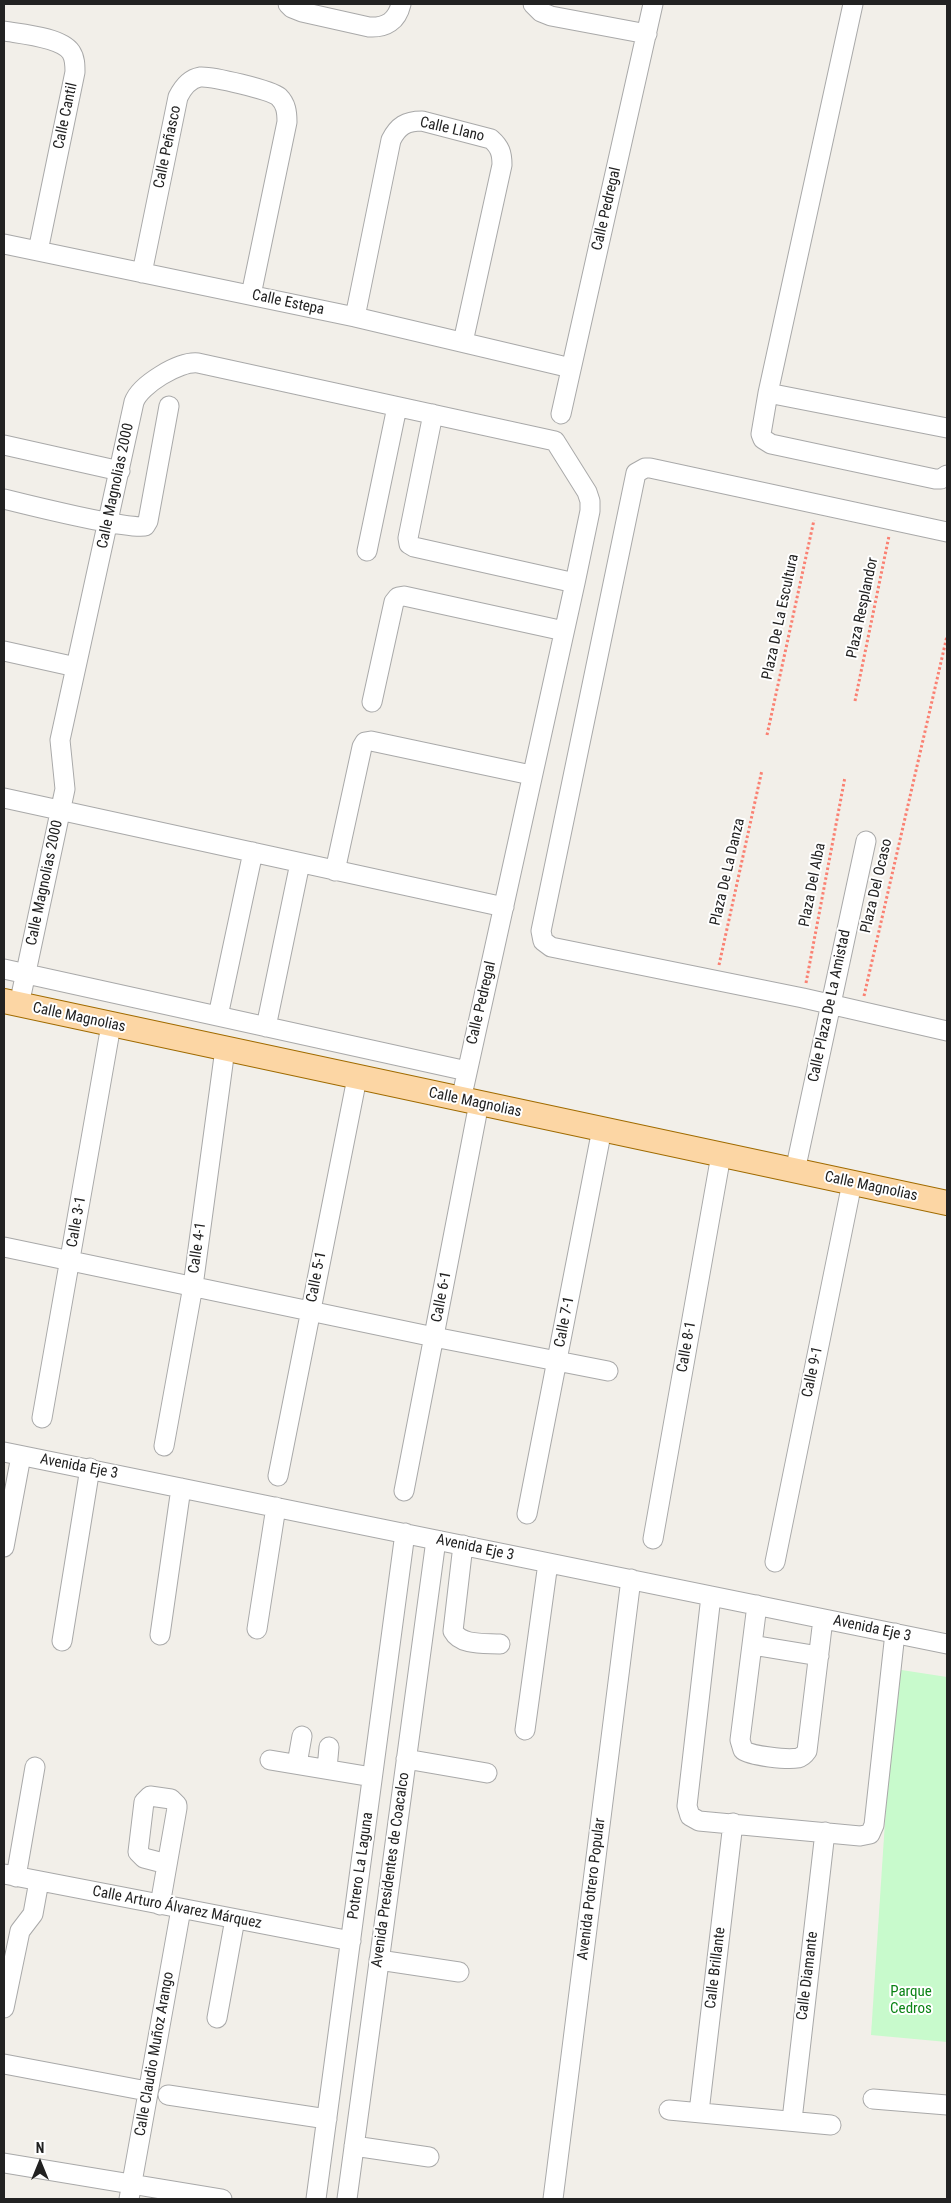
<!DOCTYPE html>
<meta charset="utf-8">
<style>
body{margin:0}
#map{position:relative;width:951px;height:2203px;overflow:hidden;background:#f2efe9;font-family:"Roboto Condensed",sans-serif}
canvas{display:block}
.frame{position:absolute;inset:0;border:5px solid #222;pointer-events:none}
.north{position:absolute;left:15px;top:2138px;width:50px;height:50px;-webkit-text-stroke:4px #fff;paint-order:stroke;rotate:0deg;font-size:14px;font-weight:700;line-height:20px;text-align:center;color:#222}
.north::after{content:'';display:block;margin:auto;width:18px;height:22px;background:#222;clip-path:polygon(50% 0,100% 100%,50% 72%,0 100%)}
</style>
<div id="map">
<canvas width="951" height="2203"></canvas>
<div class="frame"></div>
<div class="north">N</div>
</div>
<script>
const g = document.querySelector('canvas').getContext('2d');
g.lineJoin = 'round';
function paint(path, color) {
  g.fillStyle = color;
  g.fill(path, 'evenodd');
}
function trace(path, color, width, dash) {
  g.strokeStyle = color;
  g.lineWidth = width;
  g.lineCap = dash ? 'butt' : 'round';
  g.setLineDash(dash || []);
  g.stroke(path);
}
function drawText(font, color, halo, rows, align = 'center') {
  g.font = font + ' "Roboto Condensed",sans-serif';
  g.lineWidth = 4;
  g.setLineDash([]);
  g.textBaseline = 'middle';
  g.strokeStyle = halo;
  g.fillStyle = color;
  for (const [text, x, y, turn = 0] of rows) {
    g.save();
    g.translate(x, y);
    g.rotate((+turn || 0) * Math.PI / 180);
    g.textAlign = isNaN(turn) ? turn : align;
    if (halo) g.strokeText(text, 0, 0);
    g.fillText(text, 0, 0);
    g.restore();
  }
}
const park = new Path2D(`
 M895,1669L947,1677V2042L871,2035Z`);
const path = new Path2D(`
 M855,701L889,536
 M767,735L814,520
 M719,965L762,770
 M806,983L845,777
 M864,996L947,636`);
const minor = new Path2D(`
 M288,4L292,8L302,12L369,27C386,28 397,21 401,4
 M533,4L541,12L551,16L647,34
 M853,4L768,393L761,434L763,439L771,444L935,479H941L947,475
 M4,31C21,34 61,37 71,52C75,58 75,65 75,72L38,251
 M4,244L355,317L571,368
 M142,273L178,97C183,87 189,79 200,77C212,76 271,90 279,97C286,104 287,112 287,122L251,295
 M355,317L391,140C398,126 406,121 422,121L491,139C500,147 502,153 502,165L463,342
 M768,393L947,428
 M433,414L408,538L409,544L414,547L575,583
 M561,414L653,4
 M4,445L120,471
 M4,499C24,504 133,531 145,526L148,521L169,406
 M947,532L650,468H645L636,473L541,931L543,941L551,947L803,998L947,1031
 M367,551L397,407
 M4,651L76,667
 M372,702L394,602L398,597L404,596L564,631
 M4,798L504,907
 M335,871L362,747L365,742L371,741L531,775
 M4,969L467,1071
 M19,1005L65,789L60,740L134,402C140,385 179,361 198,363L555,441L587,492L590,501V511L575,583L461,1100
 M218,1016L253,852
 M266,1027L300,863
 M795,1171L866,841
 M4,1247L434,1337L608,1371
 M42,1418L111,1025
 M164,1446L193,1286L225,1049
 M4,1452L947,1644
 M278,1476L357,1078
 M404,1491L479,1103
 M527,1514L602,1129
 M653,1539L721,1155
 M463,1545L453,1631C461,1646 485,1643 500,1644
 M4,1547L21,1456
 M775,1562L852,1183
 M711,1596L687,1806L690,1816L699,1821L860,1836L870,1834L874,1825L895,1633
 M757,1605L740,1740L743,1750C751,1756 787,1760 798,1758C802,1757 805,1754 807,1751L823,1619
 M257,1629L276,1507
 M160,1635L181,1488
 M62,1641L90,1468
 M752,1645L819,1656
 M525,1730L548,1563
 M406,1759L487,1773
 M270,1760L372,1777
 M297,1764L302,1736
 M327,1769L329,1747
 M4,1874L351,1941
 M16,1877L35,1767
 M160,1905L177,1808V1805L171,1799L150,1796L144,1802L138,1852L144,1858L167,1864
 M379,1960L459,1972
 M4,2008L20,1931L33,1914L39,1881
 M217,2018L235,1919
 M4,2064L147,2091
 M168,2095L327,2119
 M873,2099L947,2105
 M669,2110L831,2125
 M699,2112L733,1823
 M792,2120L825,1832
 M354,2146L429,2157
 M4,2163L222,2199
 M129,2199L181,1909
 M316,2199L405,1533
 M347,2199L436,1540
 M553,2199L631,1579`);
const major = new Path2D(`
 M4,1001L947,1203`);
const streetNames = [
 ["Calle Cantil",66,116,-78],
 ["Calle Llano",452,130,13],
 ["Calle Peñasco",168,147,-78],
 ["Calle Pedregal",607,209,-77],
 ["Calle Estepa",288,303,12],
 ["Calle Magnolias 2000",116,486,-78],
 ["Plaza Resplandor",863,608,-78],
 ["Plaza De La Escultura",781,617,-78],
 ["Plaza De La Danza",728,872,-77],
 ["Calle Magnolias 2000",45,883,-78],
 ["Plaza Del Alba",813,885,-79],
 ["Plaza Del Ocaso",877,886,-77],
 ["Calle Pedregal",482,1003,-77],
 ["Calle Plaza De La Amistad",830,1006,-78],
 ["Calle Magnolias",79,1018,12],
 ["Calle Magnolias",475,1103,12],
 ["Calle Magnolias",871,1187,12],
 ["Calle 3-1",77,1222,-80],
 ["Calle 4-1",198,1248,-82],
 ["Calle 5-1",317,1277,-79],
 ["Calle 6-1",442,1297,-79],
 ["Calle 7-1",565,1322,-79],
 ["Calle 8-1",687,1347,-80],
 ["Calle 9-1",813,1372,-78],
 ["Avenida Eje 3",79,1467,11],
 ["Avenida Eje 3",475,1548,12],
 ["Avenida Eje 3",872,1629,12],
 ["Potrero La Laguna",361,1866,-82],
 ["Avenida Presidentes de Coacalco",391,1870,-82],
 ["Avenida Potrero Popular",592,1889,-83],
 ["Calle Arturo Álvarez Márquez",177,1908,11],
 ["Calle Brillante",716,1968,-83],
 ["Calle Diamante",808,1976,-83],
 ["Calle Claudio Muñoz Arango",155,2054,-80]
];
const parkNames = [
 ["Parque",911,1992],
 ["Cedros",911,2009]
];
paint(park, '#c8facc');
trace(minor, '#a9a9a9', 21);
trace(major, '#a06b00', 26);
trace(path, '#fa8072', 3, [2.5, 2.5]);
trace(minor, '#fff', 19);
trace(major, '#fcd6a4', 24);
drawText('15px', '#222', '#fff', streetNames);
drawText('15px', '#0c8416', '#fff', parkNames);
</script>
